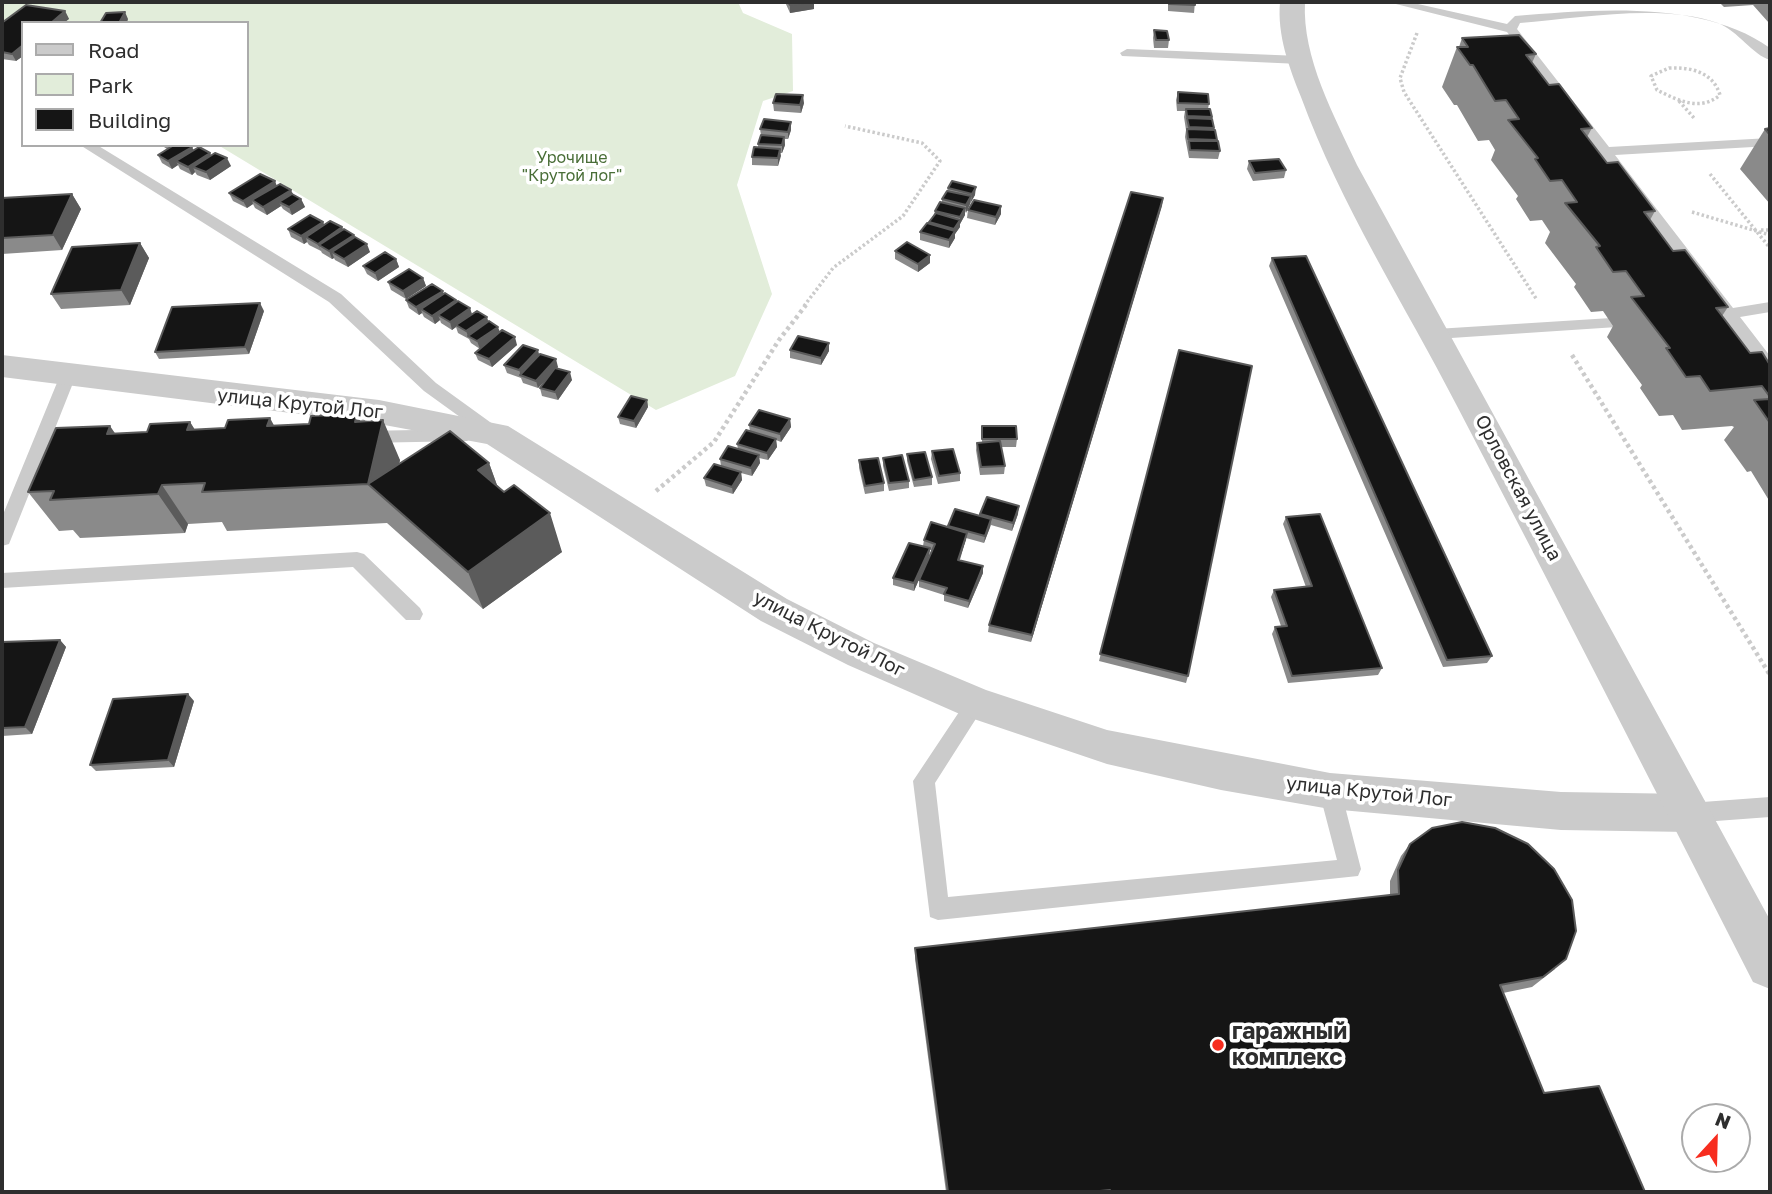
<!DOCTYPE html>
<meta charset="utf-8">
<style>
body{margin:0}
#map{position:relative;width:1772px;height:1194px;overflow:hidden;background:#fff;font-family:"Golos Text",sans-serif}
canvas{display:block}
.frame{position:absolute;inset:0;border:4px solid #2e2e2e;pointer-events:none}
.legend{position:absolute;left:21px;top:21px;width:228px;height:126px;box-sizing:border-box;background:#fff;border:2px solid #ababab;margin:0;padding:9px 12px;list-style:none;font-size:21px;color:#2e2e2e}
.legend li{display:flex;align-items:center;gap:14px;height:35px}
.legend b{width:35px;border:2px solid #ababab}
.north{position:absolute;left:1681px;top:1103px;width:70px;height:70px;box-sizing:border-box;background:#fff;border:2px solid #ababab;border-radius:50%;rotate:22deg;font-size:19px;font-weight:700;line-height:28px;text-align:center;color:#2e2e2e}
.north::after{content:'';display:block;margin:auto;width:24px;height:32px;background:#f72d1f;clip-path:polygon(50% 0,100% 100%,50% 72%,0 100%)}
</style>
<div id="map">
<canvas width="1772" height="1194"></canvas>
<div class="frame"></div>
<ul class="legend">
<li><b style="height:9px;background:#cbcbcb"></b>Road</li>
<li><b style="height:19px;background:#e2edda"></b>Park</li>
<li><b style="height:19px;background:#151515"></b>Building</li>
</ul>
<div class="north">N</div>
</div>
<script>
const g = document.querySelector('canvas').getContext('2d');
g.lineJoin = 'round';
function paint(path, color) {
  g.fillStyle = color;
  g.fill(path, 'evenodd');
}
function trace(path, color, width, dash) {
  g.strokeStyle = color;
  g.lineWidth = width;
  g.lineCap = dash ? 'butt' : 'round';
  g.setLineDash(dash || []);
  g.stroke(path);
}
function drawText(font, color, halo, rows, align = 'center') {
  g.font = font + ' "Golos Text",sans-serif';
  g.lineWidth = 7;
  g.setLineDash([]);
  g.textBaseline = 'middle';
  g.strokeStyle = halo;
  g.fillStyle = color;
  for (const [text, x, y, turn = 0] of rows) {
    g.save();
    g.translate(x, y);
    g.rotate((+turn || 0) * Math.PI / 180);
    g.textAlign = isNaN(turn) ? turn : align;
    if (halo) g.strokeText(text, 0, 0);
    g.fillText(text, 0, 0);
    g.restore();
  }
}
const green = new Path2D(`
 M2,2H738L743,13L792,34L793,91L763,101L737,185L772,294L735,376L656,410L218,145H247V23H23L2,28Z`);
const pathFar1 = new Path2D(`
 M1417,33L1400,78L1404,92L1537,300
 M1669,68C1691,67 1713,72 1720,95C1700,112 1677,100 1657,90L1651,76Z
 M1679,101L1694,118
 M1710,174L1770,248
 M1692,212L1770,235
 M1761,230H1770
 M804,306L833,268L903,216L940,161L922,143L845,126`);
const path = new Path2D(`
 M1572,355L1770,675
 M656,491L714,442L779,340L806,305`);
const service = new Path2D(`
 M1388,2H1409L1507,24L1515,16C1597,9 1704,0 1770,48V60C1753,55 1738,31 1718,23C1662,3 1579,18 1520,23L1517,29L1609,147L1770,138V146L1615,155L1733,308L1770,302V312L1740,317L1770,356V373L1764,371L1725,320L1714,319L1712,315L1718,310L1507,32Z
 M1127,49L1300,56L1307,60L1300,64L1122,56L1120,53Z
 M80,145H97L341,294L436,383L501,430L504,434L501,438H489L424,391L329,302Z
 M1611,318L1619,323L1617,327L1436,339L1428,334L1436,329Z
 M69,367L77,373L50,441H71L80,447L71,453L45,454L9,544L2,546V517L61,373Z
 M467,429L476,435L467,441L364,443L355,437L364,431Z
 M357,552L364,554L420,608L423,614L420,620H406L353,567L2,588V573Z
 M976,694L983,697L986,703L935,783L948,897L1337,860L1319,791L1322,784L1330,781L1338,784L1341,791L1361,869L1358,876L938,920L930,917L913,781L969,697Z
 M1770,797V817L1689,823L1681,820L1678,813L1681,806L1689,803Z`);
const minor = new Path2D(`
 M2,355L379,400L508,426L787,599L874,643L986,690L1107,730L1330,773L1561,792L1689,794L1704,800L1710,813L1704,826L1689,832L1561,830L1330,809L1221,790L1107,764L962,715L848,665L761,621L487,444L379,424L2,377Z`);
const tertiary = new Path2D(`
 M1280,2H1305C1302,58 1334,115 1357,165L1770,920V989L1753,982C1655,790 1557,597 1457,406C1404,303 1341,206 1301,97C1289,67 1277,35 1280,2Z`);
const wall = new Path2D(`
 M777,2H814V9L790,13L785,2L778,3Z
 M1168,2H1195L1194,13L1168,11Z
 M1719,2H1770V23H1769L1753,5L1724,7Z
 M65,11L69,19L23,23V56L16,61L2,59V22Z
 M1154,30L1169,40L1168,48H1154L1153,38Z
 M1462,38L1536,54L1532,63L1549,85L1592,128L1587,137L1607,163L1655,211L1650,220L1673,251L1728,307L1722,316L1750,353L1770,365V502L1751,471L1747,472L1724,440L1734,427L1732,426L1682,430L1673,415L1659,416L1640,388L1642,385L1607,337L1613,326L1603,311L1591,312L1574,287L1576,284L1545,243L1550,232L1542,220L1530,221L1516,199L1518,196L1491,160L1495,150L1489,140L1478,141L1457,105H1454L1442,87L1457,47H1459Z
 M1178,92L1209,104L1208,109L1212,117L1213,130L1220,151L1218,159L1189,158L1185,137L1186,130L1184,117L1185,111H1177L1176,100Z
 M773,103H804L801,113L774,111Z
 M1770,128V204L1740,169L1765,129Z
 M760,129L791,130L788,139H785V145L782,153H780L778,166L752,165V157L758,147V144L761,135Z
 M161,145H189L194,150L211,155L231,166L210,180L197,175L195,172L192,175L180,169L178,165L172,169L162,163L158,155L167,149Z
 M1249,161L1286,170L1284,178L1253,181L1247,169Z
 M275,181L276,186L301,199L305,207L292,215L283,209L281,206L267,215L255,208L253,204L247,208L233,201L229,193Z
 M948,188L975,195L965,213V215L960,224V227L955,234V238L949,248L920,240V232L929,223L934,214L935,211L942,202V199L947,191Z
 M72,194L81,209L62,250L2,254V198Z
 M1163,198L1031,642L988,632L989,625Z
 M968,210L1001,214L995,225L967,218Z
 M323,222L324,225L343,230L354,235L355,237L370,252L348,267L335,260L334,258L332,259L322,253L321,251L309,245L307,242L304,244L291,237L288,229Z
 M140,243L149,258L130,305L61,309L51,294Z
 M895,251L930,263L918,272L895,259Z
 M1272,258L1492,656L1487,663L1443,667L1269,266Z
 M396,259L399,267L378,281L367,274L363,266Z
 M423,278L426,286L406,299L391,290L388,282Z
 M444,294L457,302L470,308L472,314L487,317L488,322L517,345L492,367L478,360L475,353L480,349L471,343L469,339L458,333L456,327L452,330L441,323L440,320L435,324L424,317L422,313L419,315L409,308L406,300Z
 M264,311L249,354L159,359L155,352Z
 M790,350L829,351L821,365L790,358Z
 M1179,350L1188,676L1186,683L1099,661Z
 M539,354L558,367L556,369L572,380L558,400L542,396L540,388L547,379L538,388L523,383L521,378L507,373L504,365Z
 M647,400L648,407L636,428L620,424L618,417Z
 M357,414L360,421L400,460L399,464L489,463L497,485L562,552L483,609L387,523L227,531L222,522L188,524L185,533L80,538L73,530L59,531L28,492L116,434L147,432L190,422L195,430L309,424Z
 M790,419L791,427L781,442L776,440L777,447L768,460L759,458L760,463L752,476L741,473L742,480L733,494L706,486L704,478L721,466L720,459L738,449L737,444L750,432L749,425Z
 M982,426L1017,439L1016,447H1001L1005,466L1004,474L980,475L976,450L977,443L982,442Z
 M932,451L960,473V481L938,484L931,459Z
 M907,454L932,477V485L914,487L907,461Z
 M883,458L909,481V488L889,491L883,466Z
 M859,460L884,483V491L865,494L859,468Z
 M980,514H1018L1012,531L991,525L984,543L966,538L960,560L983,573L968,608L944,601V595L919,587V580L932,550H930L929,556L914,591L893,585V578L923,546L924,540L948,527V526L979,516Z
 M1286,517L1382,668L1378,675L1288,683L1272,634L1275,627L1281,626L1271,597L1274,590L1306,587L1283,524Z
 M60,640L66,647L32,734L2,736V642Z
 M194,701L174,767L96,771L90,765Z
 M1410,844L1555,969L1532,987L1503,993L1544,1093L1645,1192H946L915,959V948L1390,895V881L1401,856Z`);
const shadedWall = new Path2D(`
 M814,2V9L790,13V5Z
 M65,11L69,19L64,23H51Z
 M125,12L128,19L127,23H119Z
 M23,45V56L16,61L12,54Z
 M803,95L804,103L801,113L800,105Z
 M791,122V130L788,139V132Z
 M784,137L785,145L782,153V145Z
 M192,147L196,155L176,161L178,165L172,169L168,161Z
 M780,149L781,156L778,166V158Z
 M210,153L214,161L193,167L195,172L192,175L188,167Z
 M227,158L231,166L210,180L206,172Z
 M275,181L278,189L252,200L253,204L247,208L243,201Z
 M976,187L975,195L971,202L972,194Z
 M291,190L295,198L279,202L281,206L267,215L263,207Z
 M72,194L81,209L62,250L53,235Z
 M971,196L970,204L966,213V205Z
 M1163,198L1162,206L1031,642L1032,635Z
 M301,199L305,207L292,215L289,207Z
 M1001,206V214L995,225L996,217Z
 M965,208V215L960,224V227L955,234V238L949,248V240L954,233V229L960,220V217Z
 M323,222L326,229L306,237L307,242L304,244L301,236Z
 M342,227L346,235L319,245L321,251L318,244Z
 M354,235L357,243L332,252L334,258L332,259L329,251Z
 M140,243L149,258L130,305L121,290Z
 M367,244L370,252L348,267L344,259Z
 M930,255V263L918,272V264Z
 M396,259L399,267L378,281L375,273Z
 M423,278L426,286L406,299L403,291Z
 M443,291L445,298L421,309L422,313L419,315L416,307Z
 M456,300L458,307L438,315L440,320L435,324L432,316Z
 M260,303L264,311L249,354L245,347Z
 M470,308L472,315L456,325V327L452,330L450,322Z
 M487,317L489,325L468,336L469,339L466,331Z
 M498,327L501,335L480,349L477,341Z
 M515,337L517,345L492,367L489,359Z
 M829,343V351L821,365V358Z
 M538,350L540,358L521,376L519,370Z
 M556,359L558,367L538,388L536,381Z
 M570,372L572,380L558,400L555,392Z
 M647,400L648,407L636,428L634,421Z
 M357,414L375,453L383,420L400,460L391,504L368,484L355,422Z
 M270,418L291,457L267,426Z
 M790,419L791,427L781,442L780,434Z
 M190,422L214,461L187,430Z
 M110,426L137,465L107,434Z
 M776,439L777,447L768,460L767,453Z
 M759,455L760,463L752,476L751,468Z
 M489,463L503,502L478,470Z
 M741,472L742,480L733,494L732,487Z
 M162,485L188,524L185,533L158,494Z
 M1019,506L1018,514L1012,531L1013,523Z
 M550,513L562,552L483,609L468,572Z
 M991,519L990,527L984,543L985,536Z
 M967,533L966,540L957,567L958,560Z
 M930,548L929,556L914,591V583Z
 M983,566V573L968,608L969,601Z
 M60,640L66,647L32,734L25,727Z
 M188,694L194,701L174,767L168,760Z`);
const building = new Path2D(`
 M788,2H811L790,5Z
 M1169,2H1195V5L1169,4Z
 M26,5L65,11L51,23H23V45L12,54L2,52V22H3Z
 M125,12L119,23H100L106,13Z
 M1154,30L1167,31L1169,40H1156Z
 M1519,35L1536,54L1526,55L1549,85L1559,84L1592,128L1581,129L1607,163L1618,162L1655,211L1644,212L1673,251L1685,250L1728,307L1716,308L1750,353L1762,352L1770,365V397L1762,386L1710,391L1700,376L1686,377L1666,348H1670L1631,297L1644,296L1626,271L1613,272L1596,247L1600,246L1565,203L1577,202L1562,180L1550,181L1535,159L1538,158L1508,120L1519,119L1506,100L1495,101L1473,65H1470L1457,47H1468L1462,38Z
 M1178,92L1208,94L1209,104L1178,103Z
 M776,94L803,95L800,105L773,103Z
 M1186,109H1210L1212,117L1187,116Z
 M1187,118L1212,119L1214,128L1189,127Z
 M764,119L791,122L788,132L760,129Z
 M1770,128V135L1765,129Z
 M1187,129L1215,130L1217,140L1188,139Z
 M761,135L784,137L782,145L758,144Z
 M1189,141H1218L1220,151L1190,150Z
 M174,145H189L192,147L168,161L158,155Z
 M199,147L210,153L188,167L176,161Z
 M754,147L780,149L778,158L752,157Z
 M215,153L227,158L206,172L193,167Z
 M1279,159L1286,170L1255,173L1249,161Z
 M260,174L275,181L243,201L229,193Z
 M952,181L976,187L972,194L948,188Z
 M280,184L291,190L263,207L252,200Z
 M947,191L971,196L966,205L942,199Z
 M1131,192L1163,198L1032,635L989,625Z
 M72,194L53,235L2,238V198Z
 M292,194L301,199L289,207L279,202Z
 M974,200L1001,206L996,217L968,210Z
 M940,202L965,208L960,217L935,211Z
 M936,213L960,220L954,229L929,222Z
 M310,215L323,222L301,236L288,229Z
 M330,221L342,227L318,244L306,237Z
 M927,223L955,231L949,240L920,232Z
 M344,229L354,235L329,251L319,245Z
 M355,237L367,244L344,259L332,252Z
 M907,242L930,255L918,264L895,251Z
 M140,243L121,290L51,294L72,247Z
 M385,252L396,259L375,273L363,266Z
 M1306,256L1492,656L1447,660L1272,258Z
 M409,269L423,278L403,291L388,282Z
 M432,284L443,291L416,307L406,300Z
 M445,293L456,300L432,316L421,309Z
 M458,301L470,308L450,322L438,315Z
 M260,303L245,347L155,352L172,307Z
 M477,311L487,317L466,331L456,325Z
 M489,321L498,327L477,341L468,336Z
 M502,330L515,337L489,359L475,353Z
 M798,336L829,343L821,358L790,350Z
 M523,345L538,350L519,370L504,365Z
 M1179,350L1252,366L1188,676L1100,654Z
 M540,354L556,359L536,381L520,375Z
 M555,368L570,372L555,392L540,388Z
 M631,396L647,400L634,421L618,417Z
 M1770,399V423L1754,400Z
 M759,410L790,419L780,434L749,425Z
 M357,414L355,422L383,420L368,484L202,492L205,483L162,485L158,494L50,500L54,491L28,492L56,428L110,426L107,434L147,432L150,424L190,422L187,430L225,428L228,420L270,418L267,426L309,424L311,416Z
 M982,426H1016L1017,439H982Z
 M746,430L776,439L767,453L737,444Z
 M450,431L489,463L478,470L504,492L514,485L550,513L468,572L368,484Z
 M1000,441L1005,466L981,467L977,443Z
 M728,446L759,455L751,468L720,459Z
 M953,449L960,473L939,476L932,451Z
 M925,452L932,477L914,480L907,454Z
 M902,455L909,481L889,483L883,458Z
 M878,458L884,483L865,486L859,460Z
 M714,464L741,472L732,487L704,478Z
 M987,497L1019,506L1013,523L980,514Z
 M955,509L991,519L985,536L948,526Z
 M1320,514L1382,668L1292,676L1275,627L1287,626L1274,590L1312,586L1286,517Z
 M931,522L967,533L958,560L983,566L969,601L944,594L947,588L919,580L935,544L924,540Z
 M909,543L930,548L914,583L893,578Z
 M60,640L25,727L2,728V642Z
 M188,694L168,760L90,765L113,699Z
 M1462,822L1495,828L1528,844L1554,869L1572,900L1576,931L1566,959L1543,977L1500,985L1544,1093L1599,1086L1645,1192H1111L1110,1190L1090,1192H948L915,948L1399,894L1398,870L1410,844L1432,828Z`);
const markers = [
 [1218,1045,7,"#f72d1f"]
];
const farParknames = [
 ["Урочище",572,158],
 ["\"Крутой лог\"",572,176]
];
const streetNames = [
 ["улица Крутой Лог",300,404,6],
 ["Орловская улица",1518,488,62],
 ["улица Крутой Лог",829,634,27],
 ["улица Крутой Лог",1369,792,6]
];
const nearPoinames = [
 ["гаражный",1232,1032],
 ["комплекс",1232,1058]
];
paint(green, '#e2edda');
trace(pathFar1, '#cbcbcb', 3.5, [2.5, 2.5]);
trace(path, '#cbcbcb', 4.5, [3.5, 3.5]);
paint(service, '#cbcbcb');
paint(minor, '#cbcbcb');
paint(tertiary, '#cbcbcb');
paint(wall, '#8a8a8a');
paint(shadedWall, '#5b5b5b');
paint(building, '#151515');
trace(building, '#5b5b5b', 2);
for (const [x, y, r, color] of markers) {
  const dot = new Path2D();
  dot.arc(x, y, r, 0, 2 * Math.PI);
  g.fillStyle = color;
  g.fill(dot);
  trace(dot, '#fff', 2.5);
}
drawText('16px', '#496e37', '#fff', farParknames);
drawText('19px', '#2e2e2e', '#fff', streetNames);
drawText('bold 23px', '#2e2e2e', '#fff', nearPoinames, 'left');
</script>
